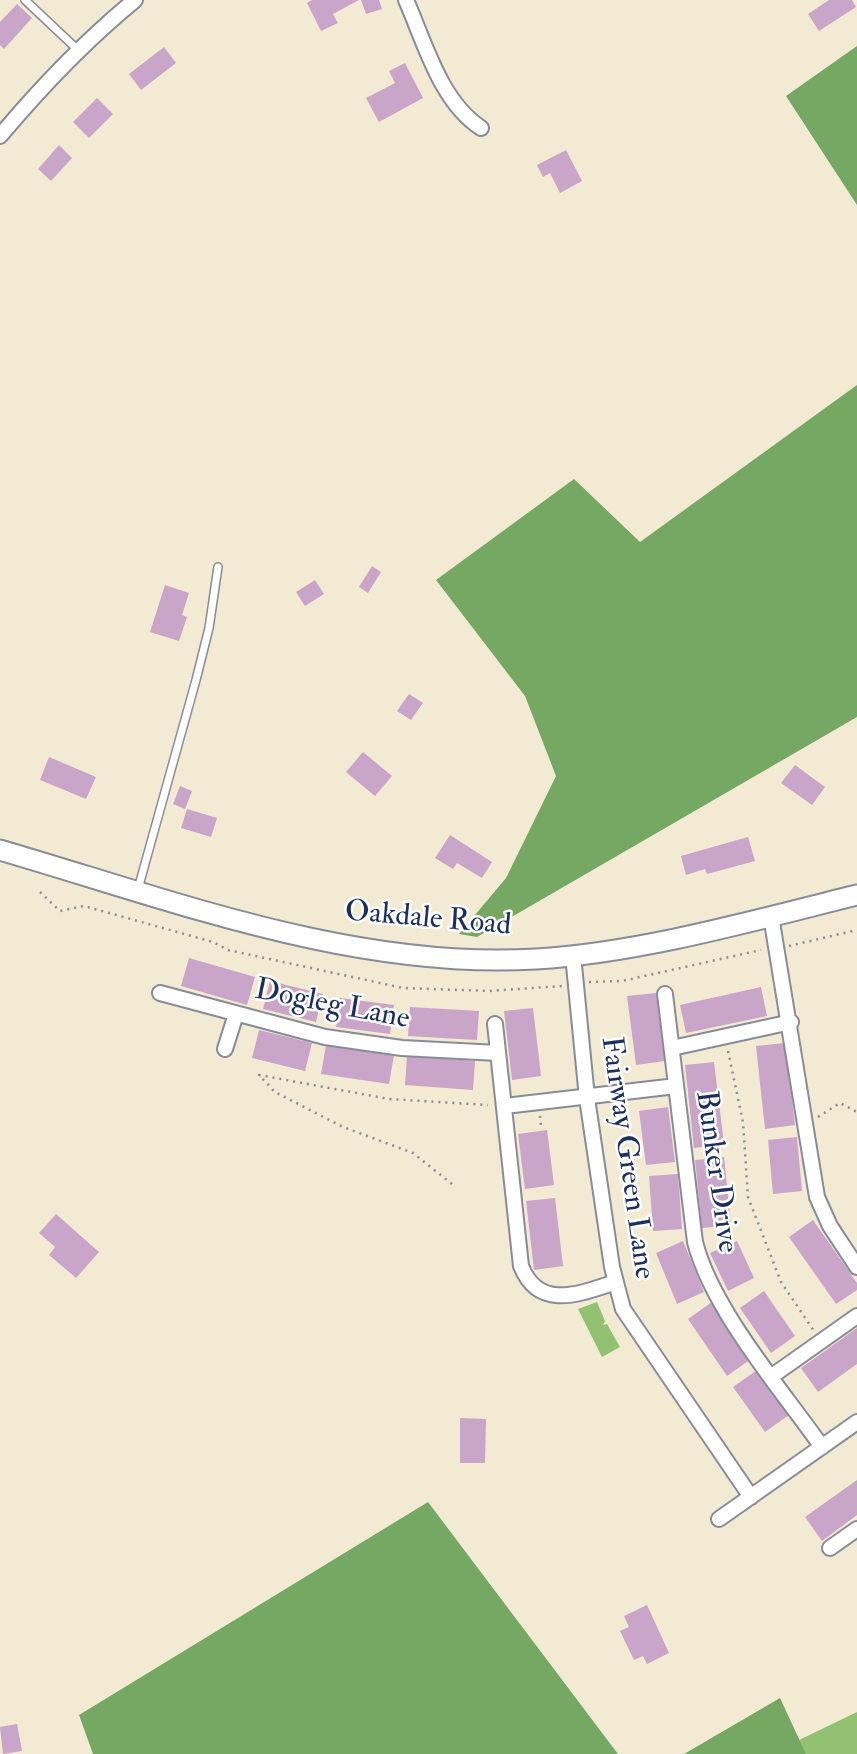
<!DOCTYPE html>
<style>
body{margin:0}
canvas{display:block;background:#f3ead3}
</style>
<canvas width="857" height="1754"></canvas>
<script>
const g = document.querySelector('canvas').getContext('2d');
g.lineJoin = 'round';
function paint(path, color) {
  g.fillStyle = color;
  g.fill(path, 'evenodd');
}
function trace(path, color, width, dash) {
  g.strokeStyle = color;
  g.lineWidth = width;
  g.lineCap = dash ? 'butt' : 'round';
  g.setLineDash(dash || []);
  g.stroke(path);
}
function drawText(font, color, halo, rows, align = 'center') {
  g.font = font + ' "IM FELL Double Pica",serif';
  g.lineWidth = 5;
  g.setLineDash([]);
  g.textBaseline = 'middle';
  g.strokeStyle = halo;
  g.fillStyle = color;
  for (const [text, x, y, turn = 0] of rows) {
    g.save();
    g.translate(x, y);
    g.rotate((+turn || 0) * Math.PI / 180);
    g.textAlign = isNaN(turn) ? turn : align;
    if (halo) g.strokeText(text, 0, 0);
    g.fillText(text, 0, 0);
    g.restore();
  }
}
const green = new Path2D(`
 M597,1302L605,1321L603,1325L607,1324L620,1347L602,1357L578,1309Z
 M857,1712V1754H806L799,1740Z`);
const forest = new Path2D(`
 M857,46V205L786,96Z
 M857,385V717L477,937L459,934L506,878L556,776L525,696L436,580L574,479L640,542Z
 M428,1502L618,1754H93L79,1715Z
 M780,1698L806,1754H684Z`);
const building = new Path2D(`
 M312,0H359L333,14L338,23L321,31L307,3Z
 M361,0H379L382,9L366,14Z
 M829,0H852L856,7L819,31L808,14Z
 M17,4L32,18L4,49L0,45V22Z
 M164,47L176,63L141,90L129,74Z
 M405,63L423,98L379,122L366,98L395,83L389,71Z
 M97,98L113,114L89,138L73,122Z
 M59,145L72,158L51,181L38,169Z
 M566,150L582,181L560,193L550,173L543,177L537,165Z
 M372,566L381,572L368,593L359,587Z
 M315,580L324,594L305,606L296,592Z
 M165,585L189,593L182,615L187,617L179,641L150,632Z
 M409,694L423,703L411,720L397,711Z
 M363,752L392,776L375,796L346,772Z
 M49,757L96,777L86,799L40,780Z
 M795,765L825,787L812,805L781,783Z
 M180,786L192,791L185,809L173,804Z
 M187,809L217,818L211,837L181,828Z
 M450,835L492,862L482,878L457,863L453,869L435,858Z
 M748,837L755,861L707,874L705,869L686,875L681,856Z
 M189,958L255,977L247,1005L181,986Z
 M270,981L323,994L316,1022L263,1009Z
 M761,987L767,1016L686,1033L680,1005Z
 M656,993L665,1061L636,1065L627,996Z
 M340,998L394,1005L390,1034L336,1027Z
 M410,1007L479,1011L477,1040L408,1036Z
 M533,1008L541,1076L512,1080L504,1011Z
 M259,1030L312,1043L305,1071L252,1058Z
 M785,1043L795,1125L765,1129L756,1046Z
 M326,1045L394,1055L389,1084L321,1074Z
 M407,1056L475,1061L473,1090L405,1085Z
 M714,1062L724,1144L694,1148L685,1065Z
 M668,1107L675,1162L646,1165L639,1111Z
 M547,1130L554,1185L525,1189L518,1134Z
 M797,1137L802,1191L773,1194L768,1140Z
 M724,1157L731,1225L702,1228L695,1160Z
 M678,1174L682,1229L653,1231L649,1176Z
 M555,1198L563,1266L534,1270L526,1201Z
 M56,1214L99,1252L76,1278L49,1255L55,1247L39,1233Z
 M813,1220L857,1283V1290L836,1304L789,1237Z
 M683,1241L704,1292L677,1304L656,1253Z
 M737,1241L754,1278L728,1291L710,1253Z
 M764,1291L795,1336L771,1353L740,1308Z
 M712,1302L751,1359L727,1376L688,1319Z
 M857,1328V1364L818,1392L801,1368Z
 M757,1370L789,1415L765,1432L733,1387Z
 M460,1418L486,1419L485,1463H460Z
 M857,1480V1515L822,1541L805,1517Z
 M647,1605L669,1653L647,1664L643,1656L634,1660L620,1631L629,1627L624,1616Z
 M17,1724L22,1751L3,1754L0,1727Z`);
const path = new Path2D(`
 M40,892L60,911L84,906L213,942L228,950L403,988L489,991L562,986
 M789,946L857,930
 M589,982L622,981L761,950
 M728,1051L743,1122L748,1197L781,1282L814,1331
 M540,1116L541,1126
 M818,1117L840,1103L857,1112
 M452,1184L413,1153L343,1127L275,1092L259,1075L389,1099L488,1105`);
const service = new Path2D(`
 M25,0L78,50
 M138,889L196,680L209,628L218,567`);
const minor = new Path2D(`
 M406,0C425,43 440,101 481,128
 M0,136C42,86 85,41 135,0
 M771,916L817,1197L830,1226L857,1267
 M573,955L587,1098L612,1267L623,1309L751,1497
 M160,993L325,1037L402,1048L498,1053
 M665,994L695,1242C712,1309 781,1389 822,1447
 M495,1024L521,1266C539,1311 579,1294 616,1282
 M672,1048L791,1022
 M225,1049L236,1014
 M505,1106L676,1086
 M772,1376L857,1316
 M719,1519L857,1422
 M830,1548L857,1529`);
const secondary = new Path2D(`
 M0,850C172,900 353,970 536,959C639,953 756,920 857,895`);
const streetNames = [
 ["Oakdale Road",428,920,5],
 ["Dogleg Lane",332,1006,11],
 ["Fairway Green Lane",626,1158,82],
 ["Bunker Drive",715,1172,82]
];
paint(green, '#92c271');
paint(forest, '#75a863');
paint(building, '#c9a5c9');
trace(service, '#878c98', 10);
trace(minor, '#878c98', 18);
trace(secondary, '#878c98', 23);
trace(path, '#878c98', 2.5, [2, 5]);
trace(service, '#fff', 7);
trace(minor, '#fff', 14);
trace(secondary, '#fff', 19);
drawText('30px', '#1b2f5e', '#fff', streetNames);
</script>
